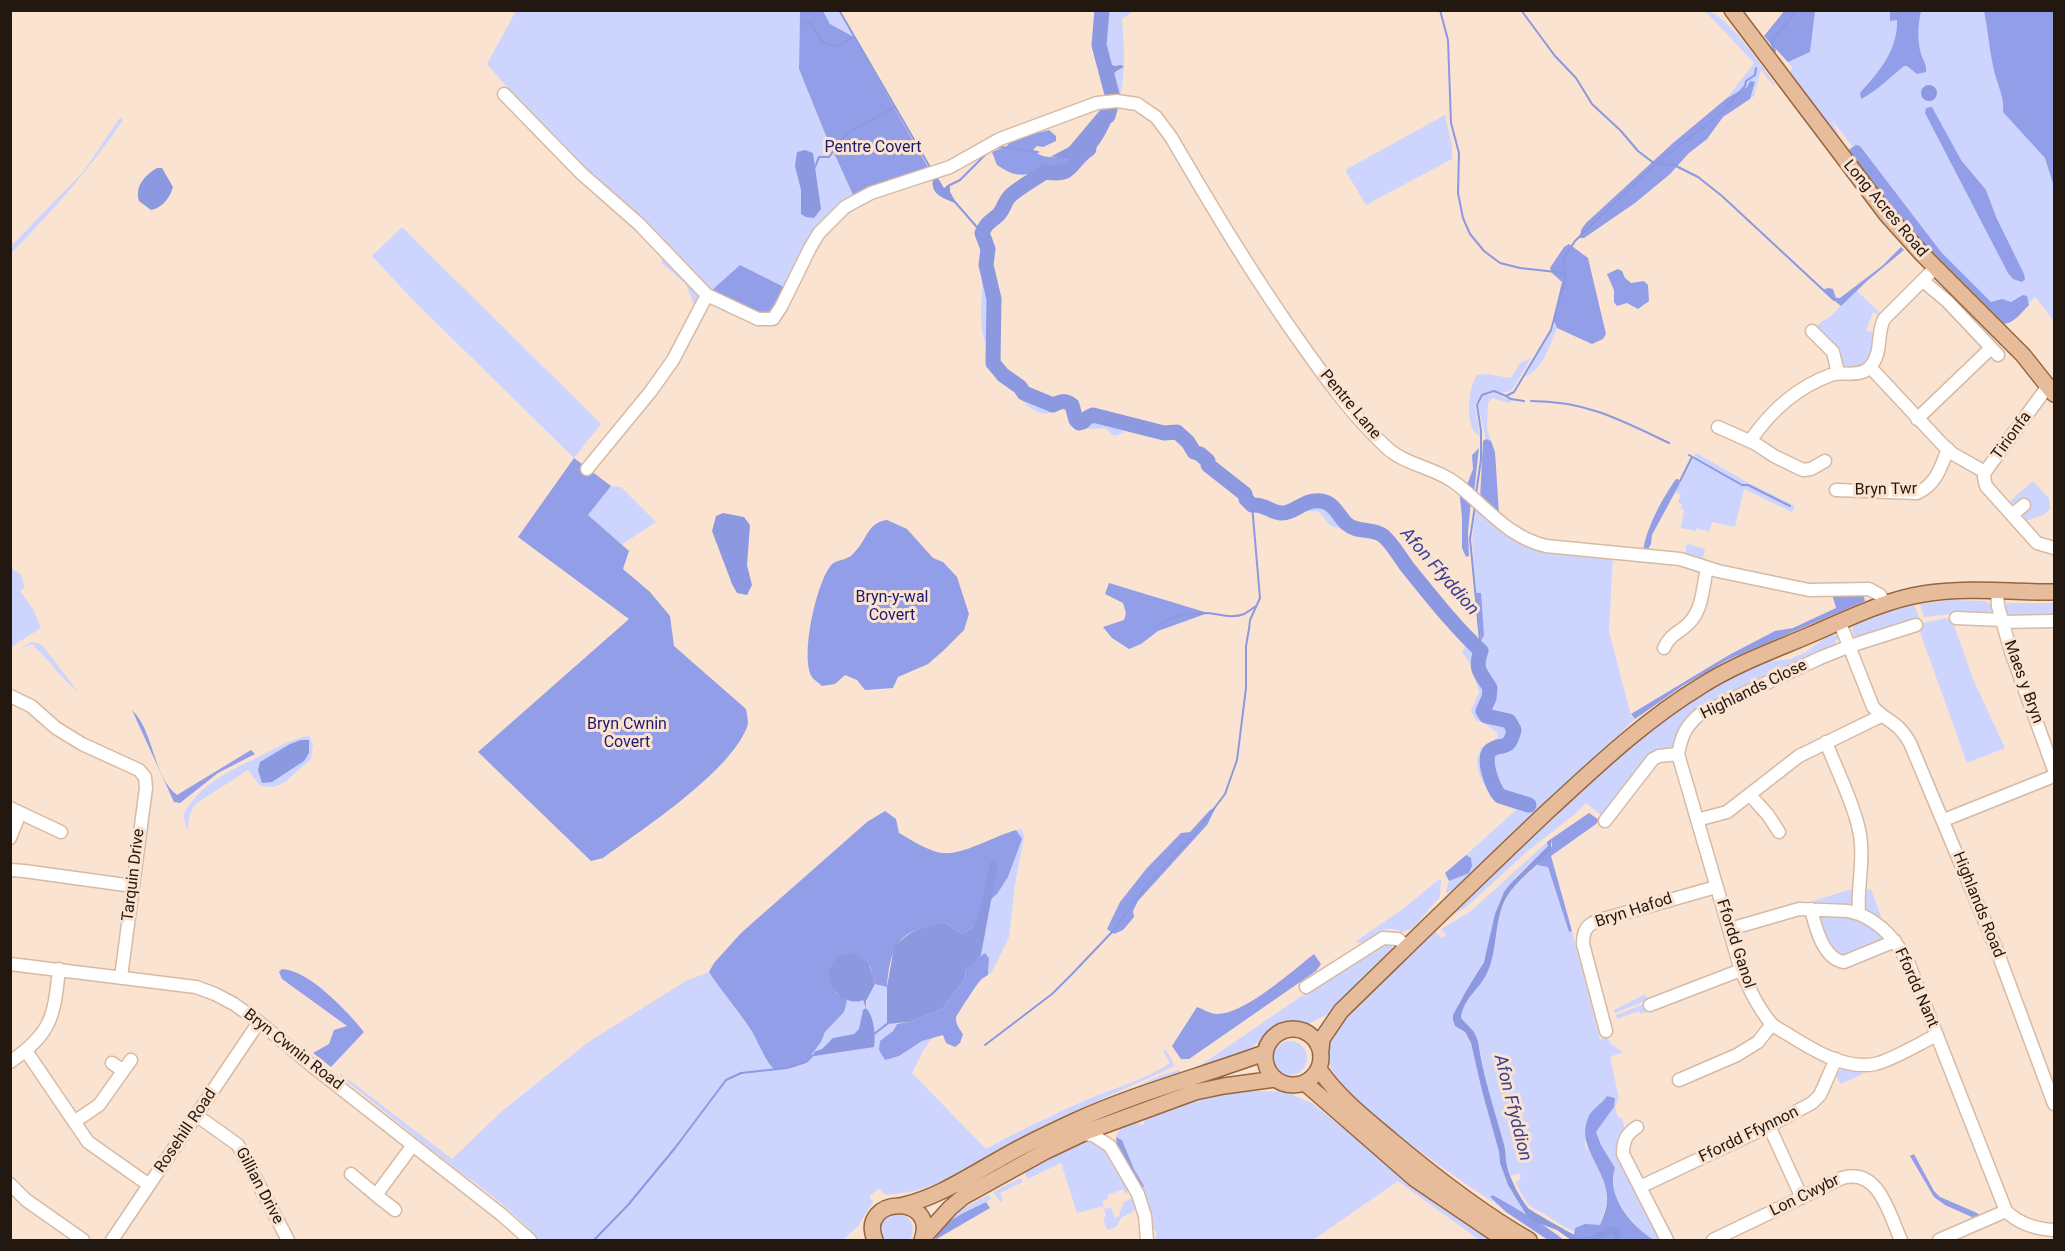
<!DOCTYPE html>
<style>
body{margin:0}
#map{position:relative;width:2065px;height:1251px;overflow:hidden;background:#fbe3d1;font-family:Roboto,sans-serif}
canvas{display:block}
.frame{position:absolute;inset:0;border:12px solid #231810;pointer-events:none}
</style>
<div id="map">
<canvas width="2065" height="1251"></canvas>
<div class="frame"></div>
</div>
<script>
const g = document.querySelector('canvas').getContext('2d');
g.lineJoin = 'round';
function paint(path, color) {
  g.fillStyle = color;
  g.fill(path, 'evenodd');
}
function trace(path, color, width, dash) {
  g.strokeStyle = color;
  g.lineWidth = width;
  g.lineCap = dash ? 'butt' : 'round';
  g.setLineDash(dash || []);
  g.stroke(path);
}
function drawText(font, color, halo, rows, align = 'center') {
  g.font = font + ' Roboto,sans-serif';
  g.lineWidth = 6;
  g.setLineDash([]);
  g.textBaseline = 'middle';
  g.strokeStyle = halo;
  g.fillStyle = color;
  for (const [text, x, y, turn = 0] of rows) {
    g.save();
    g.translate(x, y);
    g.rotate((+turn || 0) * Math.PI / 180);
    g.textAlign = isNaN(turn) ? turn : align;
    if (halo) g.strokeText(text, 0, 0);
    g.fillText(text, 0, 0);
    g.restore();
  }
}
const green = new Path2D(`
 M516,11H800L799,69L824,131L854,197C848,201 839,205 833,210C810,229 798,260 784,287L740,265L711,291C636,216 556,144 487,64Z
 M823,11H838L854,37L830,24Z
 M1096,11H1134L1122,19C1124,46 1126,71 1120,98L1110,97L1093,44L1096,27Z
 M1705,11C1725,10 1762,67 1775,84L1774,86L1761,70L1754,96L1750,99L1755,83L1727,98L1754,63Z
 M1791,11H2054V321L2035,297L2006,324L1934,253L1832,120L1842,143L1850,149L1848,155L1790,75L1792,67L1772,45L1771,52L1752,28L1767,40Z
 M1445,115L1452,144V159L1366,205L1345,170Z
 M122,118L123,120C90,169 52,212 11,253V246L84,171L119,119Z
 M402,227L601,424L574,458L413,300L372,256Z
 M663,256L700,294L698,305H694L686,284L661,263Z
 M985,270L993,300L988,347C976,330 984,292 982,271Z
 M1856,290L1880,313L1879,315L1873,312L1866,331L1874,332C1876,357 1867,368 1843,369L1838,350L1817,325L1832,315Z
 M1555,324L1557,328C1549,345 1543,372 1523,377Z
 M1531,358L1512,390C1501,397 1495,386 1481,395L1475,406L1480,436C1464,431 1468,386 1477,375L1486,374L1511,378L1520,363Z
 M1013,390L1057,409C1039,423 1024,402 1013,390Z
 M1494,393L1512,401L1509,403L1492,398L1488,403L1487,428L1491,441L1486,439L1478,406L1483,396Z
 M1094,418L1121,425L1124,429L1123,433L1114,436L1105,428L1090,429L1084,425L1089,419Z
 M1696,453L1745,481L1795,506L1792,512L1744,489L1735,527L1712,522L1709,532L1697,528L1696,531L1681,528L1684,510L1681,509L1682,505L1678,502L1681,495L1675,492Z
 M2033,481L2049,498L2050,509L2045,514L2026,521L2023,515L2031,507L2024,497L2013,504L2009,502Z
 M611,486L621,487L656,522L621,545L588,515Z
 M1313,503C1331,503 1335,513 1346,525V530L1331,526L1318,511H1305L1302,509V505Z
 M1478,506L1506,530L1613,557L1609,631L1631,716L1635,719L1472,875L1447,894L1446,890L1449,881L1472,866L1471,859L1466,855L1516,810L1492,799L1479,774L1477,759L1481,748L1497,738L1498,733L1484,723L1476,720L1471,711L1479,692L1471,665L1462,652L1469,641L1477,650L1475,669L1478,678L1487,690L1481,711C1489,722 1505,719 1513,730C1510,745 1502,743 1490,748C1480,762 1486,790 1501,799C1508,803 1516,804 1523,809L1531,804C1522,801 1510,800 1502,795C1489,787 1490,765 1491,752C1504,746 1514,747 1517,729L1510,720L1486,715L1484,712L1491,697L1489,684L1479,669L1481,641L1484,635L1480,593H1476L1472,541L1476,509Z
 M1689,544L1705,549L1702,561L1686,556V546Z
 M10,567L20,574L25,587L20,591L33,609L41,628L11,647Z
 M1951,600L1985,601L1991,604L1992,611L1986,616L1951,614L1924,617L1920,604Z
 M2007,603H2054V617H2009L2004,609Z
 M1914,604L1920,619L1859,639L1855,638L1852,630L1854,626L1888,612Z
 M1947,618L1953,622L1973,679L2005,748L1967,763L1917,624Z
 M1829,635H1837L1839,637L1833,647L1705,707L1673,749L1602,816L1586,803L1575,814L1529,850L1465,908L1439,923L1592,775L1672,712L1746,670L1763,662L1790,659L1806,652Z
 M31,642L38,643L43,646L78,692C61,678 48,659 32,644L19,649Z
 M309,736L313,745L311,759L285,782L274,787L260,786L248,770L194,805L189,817L188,831L183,816C199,782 235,769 266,753C281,746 293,738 309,736Z
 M1022,829L1024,837L1015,885L1009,937L992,972L988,975L989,966L985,953L981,955L991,899L1008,877L1021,839L1016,830Z
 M1547,842L1548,846C1535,861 1516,873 1506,890C1491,913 1494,941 1482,964C1475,980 1449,1010 1455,1026L1464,1032L1471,1043L1482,1091L1499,1152L1500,1163L1508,1185L1527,1216L1494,1195L1490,1198L1499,1206C1468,1185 1314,1086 1326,1047C1333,1024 1359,1004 1375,988C1395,968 1415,949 1434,930L1442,938L1446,935L1441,929L1471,911Z
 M1537,865L1548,867L1569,932L1572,931L1600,1039L1607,1037L1611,1044L1623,1052L1610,1057L1619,1098C1615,1104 1614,1111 1619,1118H1622L1625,1129L1619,1145L1622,1162L1660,1240C1649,1240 1643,1233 1636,1225C1622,1210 1607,1190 1615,1168L1601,1145L1596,1132L1614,1107L1615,1098L1607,1096L1589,1115L1585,1145L1600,1170L1606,1187L1607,1202L1600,1225C1574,1241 1566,1226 1544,1214C1539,1210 1532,1209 1528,1204C1523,1198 1520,1190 1516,1183L1521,1177L1520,1173L1511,1176L1507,1167L1504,1143L1490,1100L1478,1041L1461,1018C1463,998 1480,988 1488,971C1498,948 1494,921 1506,899C1513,885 1526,875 1537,865Z
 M1438,880H1441L1440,897L1413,928L1402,932C1386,924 1378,932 1366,943L1355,942L1404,908Z
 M1855,888L1853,906H1814L1813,901Z
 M1871,889L1881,916L1876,918L1862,907L1861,892Z
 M1818,915L1854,917L1884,933L1885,941L1845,958L1832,952L1817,917Z
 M1386,943L1391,944L1393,949L1383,962L1328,1014L1310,1023L1278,1027L1236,1059L1129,1093C1140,1082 1163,1075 1178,1070L1184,1073L1195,1069L1328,978Z
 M709,972C722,992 738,1010 751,1030C758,1041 766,1063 775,1070L806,1062L821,1042L825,1032L844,1012L847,1001L844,997L851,1002L862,999L866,1007L869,993L875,984L887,987V1003L897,1024L879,1050L885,1059L899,1056L922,1041L932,1038L923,1051L912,1073L986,1149C1019,1131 1052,1115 1086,1100C1114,1088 1145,1080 1170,1063L1163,1051L1166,1050L1175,1066L1044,1125L940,1182L916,1191L886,1195L879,1189L869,1196L873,1202L858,1226L843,1240H539C510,1206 473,1182 438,1155C405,1129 374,1102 341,1077L340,1073L452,1159L502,1111L587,1043L686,981Z
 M1645,994L1648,1000L1615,1013L1614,1010Z
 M1644,1004L1647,1012L1640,1014L1639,1011L1617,1019L1616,1015Z
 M1273 1058a17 17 0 1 1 34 0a17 17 0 1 1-34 0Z
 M1860,1068L1863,1074L1840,1084L1835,1073L1843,1069Z
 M1259,1091L1286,1092L1312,1103L1402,1176L1489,1240H1479L1398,1181L1313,1240H1155L1157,1233C1147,1221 1148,1204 1142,1190L1144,1186L1134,1169L1122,1140L1116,1137C1119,1128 1127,1119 1138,1122L1141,1125L1144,1124L1145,1117C1183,1104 1219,1093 1259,1091Z
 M1089,1141L1099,1143L1107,1151L1130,1190L1125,1194L1123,1189L1108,1195V1199L1102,1201L1105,1209L1111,1207L1115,1218L1119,1216L1123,1203L1132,1198L1137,1209L1121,1218L1116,1227L1107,1230L1103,1217L1106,1216L1103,1206L1077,1213L1061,1163L1028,1179L1023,1169L1076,1144Z
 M1020,1178L1023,1182L1000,1193L1003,1200L1000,1202L993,1192Z
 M988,1195L991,1199C974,1208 939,1221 935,1240H932C948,1216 963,1208 988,1195Z
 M896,1213C911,1215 917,1227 910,1240H883C878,1227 881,1217 896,1213Z`);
const forest = new Path2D(`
 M1785,10L1815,11L1810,52L1788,62L1764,36Z
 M800,11H823L830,24L854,37L929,169L854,197L824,131L799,69Z
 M1890,11H1921C1918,24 1917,40 1921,54C1923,60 1927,65 1926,72L1917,74L1907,66H1904C1890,77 1877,91 1861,99L1860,93C1879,72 1898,50 1897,20L1890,21Z
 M1984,11H2054V187L2045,158L2003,112C2005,97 1996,82 1993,66C1989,48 1988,29 1984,11Z
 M1750,81L1755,82L1750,99L1723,117L1707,139L1689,153L1670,174L1635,203L1584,238H1580L1581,230L1586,223L1673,143L1727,98L1747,87Z
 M1932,107L1961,160L1986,190L1996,217L2024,274L2025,279L2022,282L2013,279L2008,273L1925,113L1926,108Z
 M1049,130L1056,136V141L1043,147L1037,146L1033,150C1042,159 1053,157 1065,157L1068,163L1066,168L1060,172C1045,169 1030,177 1015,174C1009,173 1002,168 997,165L992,152L1007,146L1017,133L1033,134Z
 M1856,145L1860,146L1941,252L1991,302L2002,299L2011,302L2023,295L2027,296L2029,305C2021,313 2014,324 2002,324L1909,232L1848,156L1850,149Z
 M1569,244L1588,258L1606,334L1603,339L1592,344L1557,328L1553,319L1562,282L1552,273L1550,268L1564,247Z
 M1901,247L1904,250L1867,281L1841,306L1831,298L1824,289L1829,288L1833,289L1836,298H1840L1882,266Z
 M740,265L784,287C785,299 776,310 766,316L711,291Z
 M1618,269L1622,271L1625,278L1631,283L1644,281L1648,285L1649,301L1638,309L1627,303L1617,306L1614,302V290L1607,274Z
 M1486,439L1491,441L1495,452L1499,514L1480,499L1483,441Z
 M1479,448L1474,493L1467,485L1473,469L1472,455Z
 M574,458L611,486L588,515L629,551L623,569L650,592L670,616L674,646L746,709C747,715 749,722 747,727C730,772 643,829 603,858L591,861L478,752L629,619L518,537Z
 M1676,479H1678L1680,483L1652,535L1651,544L1647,551H1643C1647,526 1662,499 1676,479Z
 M1459,489L1471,501L1468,532L1469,556L1466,557L1462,548V517Z
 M887,520L907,529L933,558L943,562L957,577L969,614L964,630L944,650L928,664L898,677L893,688L865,690L857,680L845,675L835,684L822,686C819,683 814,680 812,677C800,656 816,587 829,568C834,559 841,562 849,557C852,556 856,550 859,547C868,535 870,522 887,520Z
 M1109,583L1208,613L1158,631L1141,644L1129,649L1112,638L1103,627L1124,620L1126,613L1123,603L1105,594Z
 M1476,593H1481L1484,635L1481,641Z
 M1863,593L1865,601L1727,660L1681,687L1635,719L1631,714L1729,655L1775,631L1793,628L1836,608L1832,594Z
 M132,710C154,731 153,777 177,795L251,750L255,754L218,773L180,803L174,802Z
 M1216,807L1207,825L1138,901L1133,911L1134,917L1123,930L1114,934L1107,929L1120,902L1147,868L1181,833L1190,832L1210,810Z
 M885,811L896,819L899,833C911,840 930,852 943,853C964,855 994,836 1016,830L1022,839L1008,877L997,894L985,904L974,926L963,934L945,923C899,930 891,942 887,987L875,984L870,966L835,992L844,997L847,1001L844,1012L825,1032L821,1042L806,1062L775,1070C766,1063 758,1041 751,1030C738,1010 722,992 709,972L714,963L741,933L867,822Z
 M1589,813L1599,820L1596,824L1551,856L1572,931L1569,932L1548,867L1537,865L1552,846L1551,839Z
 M1466,855L1471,858L1472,866L1469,873L1449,881L1445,873Z
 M985,953L989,958L988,975C985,977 982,978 980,981C978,982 957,1015 956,1017C955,1023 960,1030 963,1034L960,1043L955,1047L946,1043L943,1035L922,1041L899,1056L885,1060L879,1050L880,1041L893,1031L897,1024L909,1022L942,1009L965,979L966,969L974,960Z
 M1314,954L1321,964L1316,971L1189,1059H1181L1172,1046L1197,1007C1203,1009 1209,1013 1215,1014C1243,1016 1292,971 1314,954Z
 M282,969C309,970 348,1012 364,1032L331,1067L313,1053L329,1044L334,1030L347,1026L282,979L279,972Z
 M1607,1096L1615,1098L1614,1107L1596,1132L1601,1145L1615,1168C1605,1195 1632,1227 1654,1240H1579L1574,1235L1575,1228L1585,1224L1600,1225C1603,1218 1606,1210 1607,1203C1610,1170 1575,1149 1588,1118C1591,1109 1602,1104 1607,1096Z
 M1116,1137L1122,1140L1134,1169L1144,1186L1142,1190L1117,1149Z
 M1914,1154L1934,1191L1940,1197L1975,1212L1980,1215L1974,1218L1945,1205L1934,1197L1910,1156Z
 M1493,1195C1517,1209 1542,1223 1564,1240H1548L1506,1212L1490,1197Z
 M986,1202L990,1208L935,1240C940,1221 970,1210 986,1202Z`);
const water = new Path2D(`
 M1099,45L1108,64L1115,66L1121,65L1124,67C1108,74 1114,77 1112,91L1099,55Z
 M1921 93a8 8 0 1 1 16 0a8 8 0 1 1-16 0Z
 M1111,105L1116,108C1112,124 1096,158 1078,161C1068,162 1060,155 1050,157L1069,147L1101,109Z
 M805,150L813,153L821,209L814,218L806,217L801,214V190L795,166L797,152Z
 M157,168H162L173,187C170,198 162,208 151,210L139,201C135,186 144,176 157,168Z
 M938,178L944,188L948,185L950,187V192L957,204C945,198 930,196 933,179Z
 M723,513L744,517L750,525L747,565L752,585L747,595L737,593L732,584L712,531L716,516Z
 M301,740H309V753L304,761L272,782L262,783L258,770L260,762L290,744Z
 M1551,839V850C1537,867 1517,879 1506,898C1494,920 1498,948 1488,971C1481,988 1463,998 1461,1018L1474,1032L1478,1041C1483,1076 1494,1109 1504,1144C1506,1151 1505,1159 1507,1166C1510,1179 1520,1198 1528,1208C1530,1210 1576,1237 1580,1237C1592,1239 1603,1229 1614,1226L1620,1232V1240H1615L1614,1235L1611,1234L1599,1240H1571L1557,1230L1535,1222L1527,1216L1508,1185L1500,1163L1499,1152L1482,1091L1471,1043L1465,1032L1455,1026L1453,1020V1015L1466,991L1484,962L1495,914L1504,892L1510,884L1548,846L1547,842Z
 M995,860L998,863L981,955L966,969L965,979L942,1009L909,1022L887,1024V987L894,947C911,930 921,926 945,923L963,934L974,926L983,899L990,862Z
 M852,953C870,962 870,965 875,984L866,1001V1008C874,1016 876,1036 874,1047L814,1056V1052L822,1049L833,1038L854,1034L859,1029L863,1010L866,1008L863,1000C854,1004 843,1000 836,992C832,988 830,979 828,973C834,960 837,955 852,953Z`);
const stream = new Path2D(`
 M839,10L931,169
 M1440,10L1448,40L1451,123L1459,153L1458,193L1463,218L1470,234L1484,251L1500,263L1520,268L1565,273
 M1521,10L1555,56L1576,78L1592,104L1621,131L1638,151L1655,164L1674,165L1698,177L1722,196L1834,300
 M804,24L810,23L823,42L838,47L854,36
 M1775,51L1771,42L1797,10
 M994,149L1001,147L1038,152
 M815,167L819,157H829L846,134L895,107
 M948,186L960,180L987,153
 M955,202L982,233
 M1507,397L1511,399L1524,401
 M1531,401C1586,401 1621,420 1669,443
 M1689,455L1742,485H1748L1790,506
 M1680,481L1692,457
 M1476,494L1481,459V431L1477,405L1482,395L1494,391L1506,396L1514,392L1551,330L1565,280L1564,258L1575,241L1655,164L1720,114L1745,86L1746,81L1755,75L1756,68
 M1475,506L1470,539L1481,651
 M1154,628C1168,617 1189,613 1207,613C1220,614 1232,619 1244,614C1248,612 1253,608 1256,606
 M874,1034L887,1024
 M985,1045L1052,994L1073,973L1112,932L1148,884L1194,835L1225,794L1237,760L1246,688V646L1249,629L1250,620L1260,598L1252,505
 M594,1240L628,1205L675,1148L726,1080L741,1073L787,1068L806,1062L813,1055`);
const river = new Path2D(`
 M1102,10L1099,45L1113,98L1108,116
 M1089,149C1068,163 1075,177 1045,172C1033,180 1020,187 1010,196C1004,202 1003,212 997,216C989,223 987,222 982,233L988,249L986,265L994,299L993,363L1003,375L1020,387L1024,393L1053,405C1061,401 1065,400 1072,405L1076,420L1079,423L1083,422L1087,418L1093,415L1164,433L1177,432L1188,442L1194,452L1200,454L1208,461V465L1245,494L1246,499L1252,505C1267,504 1270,513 1282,513C1296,513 1303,499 1321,501C1335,503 1338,516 1347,524C1357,533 1372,528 1382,535C1391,541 1401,559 1408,568C1431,596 1454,626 1481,651C1474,670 1481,673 1490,688L1489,698L1483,711L1486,716L1509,721L1514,730C1509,753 1501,742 1491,750C1481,758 1493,788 1500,796L1529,805`);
const minor = new Path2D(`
 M504,94L582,174L639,224L707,295L758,319H773L781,307L810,248L819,233L845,207L871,193L950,167L1000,139L1097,103L1117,101L1137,104L1156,117L1171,137C1213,209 1256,281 1305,349C1329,383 1355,418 1386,447C1406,466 1436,467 1458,485C1487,508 1508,537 1546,546L1680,559L1718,571L1809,590L1869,589L1880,595L1885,604
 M1923,281L1947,301L1998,355
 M1812,331L1833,352L1838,373
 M1870,367L1943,445L1953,454L1985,472
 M2048,386L1985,472L1984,477L1986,486L2037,543L2054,548
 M1917,419L1991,348
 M1718,427L1756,444L1774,456L1803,470L1811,469L1825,461
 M1750,441C1770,412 1797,387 1831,375C1843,371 1860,378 1870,367C1883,353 1876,335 1884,319L1935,268
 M587,469L651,391L673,360L707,295
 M1836,490L1917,493C1936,485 1941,467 1948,449
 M2012,515L2024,505
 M1997,592L1998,606L2011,652L2054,770
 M1956,618L2002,620
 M2002,622L2054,621
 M1840,623L1873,707C1888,723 1898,721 1910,743L1996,948L2054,1104
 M1664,648C1670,634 1681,632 1690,622C1703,608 1703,585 1707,568
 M10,696L31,706L56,728L82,744L139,770L145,777L146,788L121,977
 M1826,742C1836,769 1860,816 1861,844C1863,867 1857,890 1859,914C1883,924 1895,940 1908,962L2006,1211C2019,1224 2036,1229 2054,1230
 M1678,754L1741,970C1749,988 1757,1006 1770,1022C1775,1028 1783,1031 1789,1035C1813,1050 1845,1070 1875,1064C1893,1060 1920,1043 1937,1035
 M1750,795L1768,815L1779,832
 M10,808L61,832
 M1697,820L1727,812L1799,756L1881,716
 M1944,820L2054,776
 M1605,821L1653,759L1659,756L1678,754C1682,735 1685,727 1700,714L1820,658L1850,646L1916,625
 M10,838L20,813
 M10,870L24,871L133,886
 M1811,909C1815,926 1823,959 1844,962L1895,941
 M1730,929L1799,909L1848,911L1859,914
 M10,964L196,987L215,994L234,1004L259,1022L311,1065L502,1215L530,1240
 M1306,987L1383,938L1398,939L1407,947
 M1650,1005L1741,970
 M1606,1031L1583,944C1583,930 1587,924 1600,920L1716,887
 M26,1051L88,1142L149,1185
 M10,1062C52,1033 54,1017 59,969
 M112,1063L122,1070
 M1679,1080L1737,1055L1758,1042L1772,1024
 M196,1115L238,1145L288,1240
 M74,1122L99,1105L131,1060
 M1769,1126L1802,1198
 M1637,1127C1626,1134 1623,1141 1623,1154L1667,1240
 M1081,1134L1093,1135L1110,1146L1138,1194L1145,1216L1147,1240
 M351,1174L376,1195L413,1145
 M10,1184L26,1200L83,1240
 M1640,1187L1769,1126L1812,1103L1820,1095L1836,1059
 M376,1195L395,1210
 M112,1240L259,1022
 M1713,1240L1842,1178C1879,1167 1889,1214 1901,1240
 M1939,1240L2006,1211`);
const major = new Path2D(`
 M1732,10L1887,215L1922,254L2023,355L2054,394
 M1265 1057a28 28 0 1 1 56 0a28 28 0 1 1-56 0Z
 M1321,1050L1322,1039L1341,1011C1410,944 1479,876 1550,809C1598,765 1645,720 1701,686C1735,664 1775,650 1812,634C1847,619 1885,600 1923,594C1966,587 2011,592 2054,592
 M1319,1069C1338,1097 1365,1118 1391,1140C1434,1176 1480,1212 1529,1240
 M1305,1083L1415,1179L1505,1240
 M904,1205C938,1197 967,1177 998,1160C1023,1145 1049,1133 1075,1121C1136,1093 1202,1076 1264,1053
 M923,1238L950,1208L963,1197L1046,1151L1086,1132L1195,1092L1224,1086L1275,1079
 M875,1240C857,1196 939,1193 922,1240`);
const parkNames = [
 ["Pentre Covert",873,148],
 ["Bryn-y-wal",892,598],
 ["Covert",892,616],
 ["Bryn Cwnin",627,725],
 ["Covert",627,743]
];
const streetNames = [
 ["Long Acres Road",1885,209,50],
 ["Pentre Lane",1350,405,50],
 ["Tirionfa",2012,436,-54],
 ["Bryn Twr",1886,490,-1],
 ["Maes y Bryn",2023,682,70],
 ["Highlands Close",1754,690,-26],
 ["Tarquin Drive",134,875,-83],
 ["Highlands Road",1978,905,68],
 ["Bryn Hafod",1634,911,-18],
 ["Ffordd Ganol",1735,944,72],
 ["Ffordd Nant",1916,988,66],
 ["Bryn Cwnin Road",293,1050,38],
 ["Rosehill Road",186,1131,-56],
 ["Ffordd Ffynnon",1749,1135,-26],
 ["Gillian Drive",259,1186,62],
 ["Lon Cwybr",1805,1196,-26]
];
const waterNames = [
 ["Afon Ffyddion",1439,572,49],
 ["Afon Ffyddion",1512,1108,76]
];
paint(green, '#cdd5fe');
paint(forest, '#929ee7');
paint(water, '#8c98e0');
trace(stream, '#8c98e0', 2);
trace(river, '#8c98e0', 15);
trace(minor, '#d6baa4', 15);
trace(major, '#97663f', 18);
trace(minor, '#fff', 12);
trace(major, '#e6bc9b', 15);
drawText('16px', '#1e1a6d', '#fbe3d1', parkNames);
drawText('16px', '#231810', '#fbe3d1', streetNames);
drawText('italic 18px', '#3a3f94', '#fbe3d1', waterNames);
</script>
